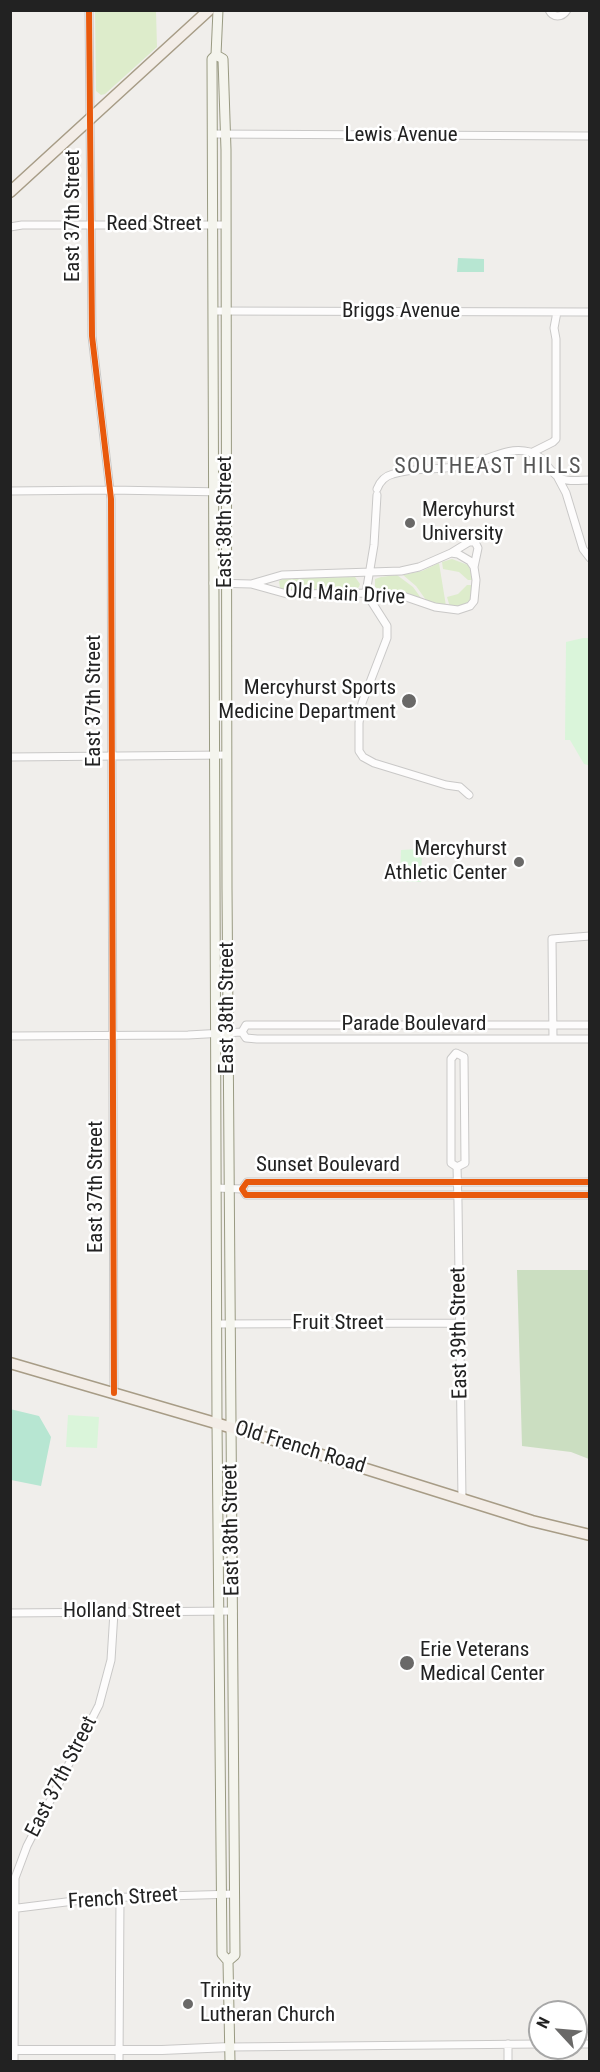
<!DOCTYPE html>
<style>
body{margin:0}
#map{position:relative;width:600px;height:2072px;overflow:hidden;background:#f0eeeb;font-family:"Roboto Condensed",sans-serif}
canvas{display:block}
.frame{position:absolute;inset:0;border:12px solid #222;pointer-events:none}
.north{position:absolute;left:528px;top:2000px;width:60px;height:60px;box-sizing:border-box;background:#fff;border:2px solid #a7a7a7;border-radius:50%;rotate:296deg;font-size:16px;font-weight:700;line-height:24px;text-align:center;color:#222}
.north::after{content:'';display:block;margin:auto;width:21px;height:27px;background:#6a6968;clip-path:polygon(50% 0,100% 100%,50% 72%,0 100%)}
</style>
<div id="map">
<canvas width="600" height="2072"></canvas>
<div class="frame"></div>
<div class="north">N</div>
</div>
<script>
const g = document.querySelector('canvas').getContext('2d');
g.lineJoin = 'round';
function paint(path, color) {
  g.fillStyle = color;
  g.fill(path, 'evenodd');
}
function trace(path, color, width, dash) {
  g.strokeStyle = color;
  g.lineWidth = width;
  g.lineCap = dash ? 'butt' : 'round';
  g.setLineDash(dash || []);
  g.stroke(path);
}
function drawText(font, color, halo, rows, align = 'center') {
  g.font = font + ' "Roboto Condensed",sans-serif';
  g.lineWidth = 5;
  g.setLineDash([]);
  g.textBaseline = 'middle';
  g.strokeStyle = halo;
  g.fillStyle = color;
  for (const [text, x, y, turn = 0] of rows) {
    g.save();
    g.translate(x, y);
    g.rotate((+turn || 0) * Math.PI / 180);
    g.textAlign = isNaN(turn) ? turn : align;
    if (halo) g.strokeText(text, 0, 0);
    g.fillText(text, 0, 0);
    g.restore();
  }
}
const grass = new Path2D(`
 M95,11H156L157,47L105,94L101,95L96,91Z
 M452,559L468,565L472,574V580H468L459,572L443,569L442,562Z
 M439,563L446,606L426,600L416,586L403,575L422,571Z
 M397,575L413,587L421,598C409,595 383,593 375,587V579L381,577Z
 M355,577L360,584L359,587L354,590L287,591L280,588L279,581L285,578Z
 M467,585H471V599L464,605L450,607L447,597L458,594Z`);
const forest = new Path2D(`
 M517,1270H589V1459L571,1452L522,1446Z`);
const park = new Path2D(`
 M583,638H590V762L588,765L584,764L570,740H565L566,642Z
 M418,849V853L422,854L421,882L400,881L401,850Z
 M68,1415L99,1417L97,1448L66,1447Z`);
const pitch = new Path2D(`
 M458,258L484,259V272H457Z
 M10,1409L39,1416L51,1437L41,1486L11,1480Z`);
const minor = new Path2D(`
 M89,10L92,336L111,499L114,1393
 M549,10C553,18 562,18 567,10
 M212,134L590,136
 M10,227L22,225H226
 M213,311L590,312
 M531,453L553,442L556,439V339L554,328L557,312
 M557,476L566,493L583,549L590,558
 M377,489C380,481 385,476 393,474C417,466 443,471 467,465C489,460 507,446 530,452C545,456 549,474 562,479C570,482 581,480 590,480
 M10,491L110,490L225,492
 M377,495L374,545L366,593L387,626V638L362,703L359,723V751L363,757L374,763L446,785L460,787L469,795
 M451,553L469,542H475L478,548L474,567
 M213,583L251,584L287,594L380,593L403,596L435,607L458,610L470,606L474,601L476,580L474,567L470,561L458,554L451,553L419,567L401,571L282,575L251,584
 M10,757L227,755
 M242,1032L246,1025H590
 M10,1036L188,1035L242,1032L246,1038L257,1039H590
 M553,1039L552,939L590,936
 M457,1167L465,1163L464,1057L456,1053L451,1059V1163L457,1167L458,1203L462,1499
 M590,1182H247L242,1189L246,1195H590
 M216,1188L242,1189
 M217,1324L459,1323
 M10,1613L233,1611
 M10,1909L98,1898L235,1894
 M508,2044V2062
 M576,2044H590
 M230,2047L540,2044
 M14,2062L15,1878L27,1846L99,1705L111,1660L114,1612
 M119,2062L120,1897`);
const tertiary = new Path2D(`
 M10,2050H162L230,2047`);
const secondary = new Path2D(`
 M216,55L223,59L226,150L227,888L235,1955L228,1961L222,1954L217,1423L212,59L216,55L218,10
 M228,1961L230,2062`);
const primary = new Path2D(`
 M10,192L209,10
 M10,1363L277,1441L532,1521L590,1535`);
const cycleway = new Path2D(`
 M89,10L92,336L111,499L114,1393
 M590,1182H247L242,1189L246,1195H590`);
const markers = [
 [410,523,6,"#6a6968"],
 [409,701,8,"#6a6968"],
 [519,862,6,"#6a6968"],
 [407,1663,8,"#6a6968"],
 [188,2004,6,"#6a6968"]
];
const streetNames = [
 ["Lewis Avenue",401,136],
 ["East 37th Street",74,216,-90],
 ["Reed Street",154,225],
 ["Briggs Avenue",401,312],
 ["East 38th Street",226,522,-90],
 ["Old Main Drive",345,595,3],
 ["East 37th Street",95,701,-90],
 ["East 38th Street",228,1008,-90],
 ["Parade Boulevard",414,1025],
 ["Sunset Boulevard",328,1166],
 ["East 37th Street",97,1187,-90],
 ["Fruit Street",338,1324],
 ["East 39th Street",460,1333,-91],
 ["Old French Road",300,1448,17],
 ["East 38th Street",232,1530,-91],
 ["Holland Street",122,1612],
 ["East 37th Street",62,1777,-63],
 ["French Street",123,1899,-4]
];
const poiNames = [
 ["Mercyhurst",422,511],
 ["University",422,535],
 ["Mercyhurst Sports",396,689,"right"],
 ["Medicine Department",396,713,"right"],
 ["Mercyhurst",507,850,"right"],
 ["Athletic Center",507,874,"right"],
 ["Erie Veterans",420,1651],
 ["Medical Center",420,1675],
 ["Trinity",200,1992],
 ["Lutheran Church",200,2016]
];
const neighbourhoodNames = [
 ["SOUTHEAST HILLS",488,467]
];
paint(grass, '#ddeccb');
paint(forest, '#cbdec1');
paint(park, '#daf5da');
paint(pitch, '#b7e6d2');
trace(minor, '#c9c8c7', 9);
trace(tertiary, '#c9c8c7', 10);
trace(secondary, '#999a82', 11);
trace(primary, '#a79c86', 13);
trace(minor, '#fdfcfc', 7);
trace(tertiary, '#fdfcfc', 8);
trace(secondary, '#f4f4ed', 9);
trace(primary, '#f3ede7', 10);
trace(cycleway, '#e8590c', 6);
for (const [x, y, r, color] of markers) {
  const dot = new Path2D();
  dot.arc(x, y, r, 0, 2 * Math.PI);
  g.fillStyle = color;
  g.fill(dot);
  trace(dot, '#fff', 2);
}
drawText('21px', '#222', '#fff', streetNames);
drawText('21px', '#222', '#fff', poiNames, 'left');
g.letterSpacing = '1.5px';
drawText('22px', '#555', '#fff', neighbourhoodNames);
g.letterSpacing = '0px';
</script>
